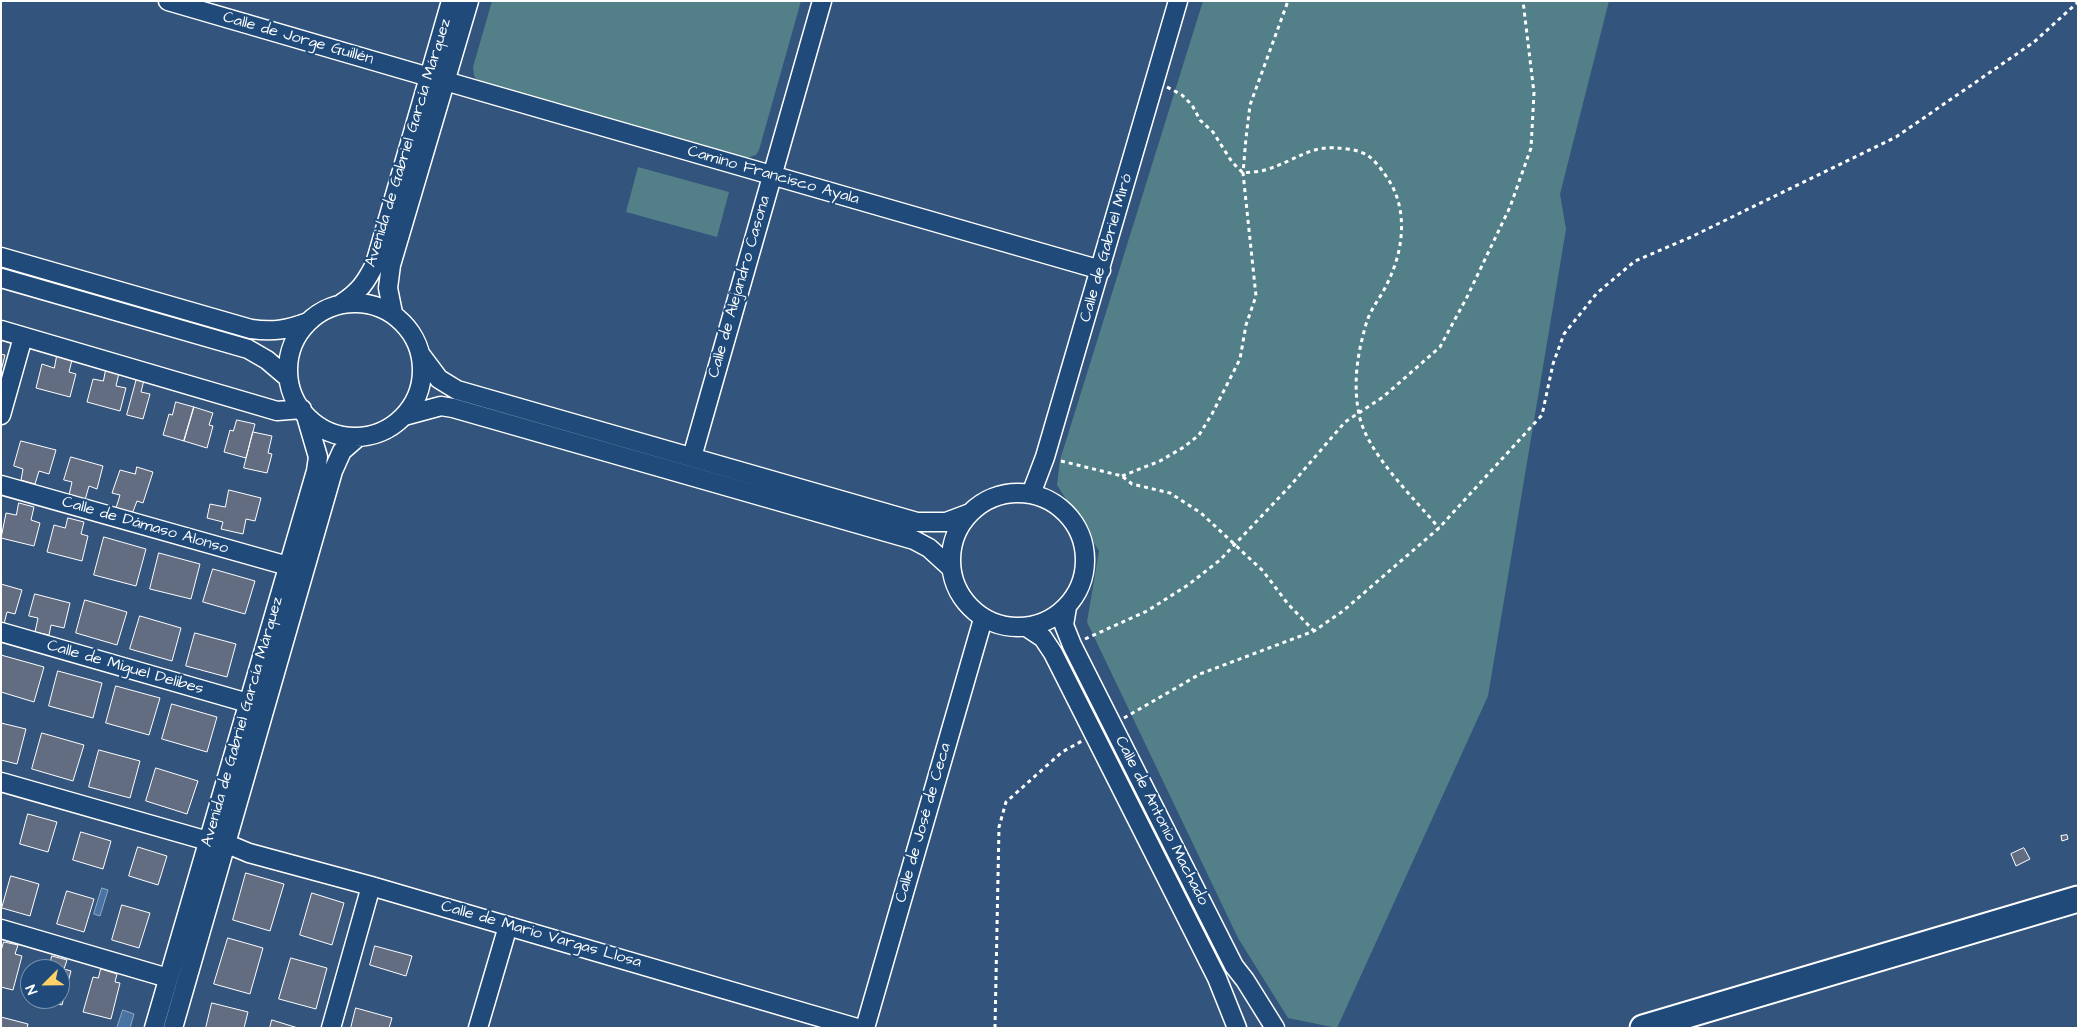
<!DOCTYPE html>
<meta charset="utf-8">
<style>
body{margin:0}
#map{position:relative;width:2079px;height:1029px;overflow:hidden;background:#33547c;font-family:"Architects Daughter",sans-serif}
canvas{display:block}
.frame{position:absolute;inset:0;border:2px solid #fff;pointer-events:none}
.north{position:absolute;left:20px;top:959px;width:50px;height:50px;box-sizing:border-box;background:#1f4a7a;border:1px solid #7992af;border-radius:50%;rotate:247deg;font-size:14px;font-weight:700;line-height:20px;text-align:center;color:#fff}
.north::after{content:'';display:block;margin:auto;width:18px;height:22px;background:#ffd166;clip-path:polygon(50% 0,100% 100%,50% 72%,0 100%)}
</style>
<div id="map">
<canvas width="2079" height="1029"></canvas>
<div class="frame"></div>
<div class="north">N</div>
</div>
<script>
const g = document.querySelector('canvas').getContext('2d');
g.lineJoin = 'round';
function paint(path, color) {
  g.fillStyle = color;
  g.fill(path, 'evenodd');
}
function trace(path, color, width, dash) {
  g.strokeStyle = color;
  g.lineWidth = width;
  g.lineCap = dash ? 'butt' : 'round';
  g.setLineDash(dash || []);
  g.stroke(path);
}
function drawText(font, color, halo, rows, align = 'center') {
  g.font = font + ' "Architects Daughter",sans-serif';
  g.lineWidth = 4.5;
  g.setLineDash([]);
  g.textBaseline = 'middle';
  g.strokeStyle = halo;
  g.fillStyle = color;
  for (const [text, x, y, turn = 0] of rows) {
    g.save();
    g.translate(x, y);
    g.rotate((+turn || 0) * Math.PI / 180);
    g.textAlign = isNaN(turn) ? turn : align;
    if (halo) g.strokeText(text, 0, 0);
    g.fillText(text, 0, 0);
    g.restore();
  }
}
const green = new Path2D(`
 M492,1H801L759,150L756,155L747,158L478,81L474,76L473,67Z
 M1203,1H1609L1560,194L1566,229L1488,696L1337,1028L1288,1018L1238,938L1087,622L1099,551L1057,485L1060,460Z
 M638,167L729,192L717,237L626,212Z`);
const water = new Path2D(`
 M102,888L108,890L100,916L94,914Z
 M123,1010L134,1014L130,1028H117Z`);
const building = new Path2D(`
 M1,354L5,355L1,371Z
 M57,356L72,360L69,372L76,374L70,397L36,388L42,364L54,368Z
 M106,370L119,373L116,386L126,388L120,411L87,402L93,379L103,381Z
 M137,378L144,380L141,392L150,394L143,419L127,415Z
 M176,402L194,407L184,441L163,435L169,414L172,415Z
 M194,407L213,413L209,425L213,426L207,448L184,441Z
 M237,420L255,424L246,458L224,452L230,430L233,431Z
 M253,432L272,436L268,453L272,454L267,473L244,468Z
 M21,441L56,450L49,474L39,471L35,484L21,480L23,469L14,466Z
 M71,457L103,466L97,489L89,486L85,500L69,495L72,482L64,480Z
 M137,467L153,472L143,503L137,501L132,514L116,508L120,495L112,493L120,470L135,474Z
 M229,490L261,498L255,521L246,519L243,534L221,529L223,522L207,518L210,504L225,507Z
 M19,503L34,507L31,520L40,523L34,546L1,538L6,513L16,515Z
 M68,518L84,522L81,534L88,536L82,561L47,552L54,525L65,528Z
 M104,537L146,549L136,586L94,575Z
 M159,553L200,564L191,599L150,589Z
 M213,569L255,581L245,614L203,602Z
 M1,584L22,590L15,614L7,612L4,624L1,623Z
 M35,594L70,603L64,628L51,625L49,635L35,632L38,618L29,616Z
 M85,600L127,612L117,645L76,633Z
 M140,616L181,628L172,661L130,649Z
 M195,633L236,644L227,677L186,666Z
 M1,655L44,667L34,702L1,692Z
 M58,671L102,683L93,718L49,706Z
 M116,686L160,698L149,735L106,723Z
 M172,704L217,717L207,752L162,739Z
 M1,723L26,729L17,764L1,760Z
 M42,733L84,745L73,781L32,769Z
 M99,750L140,761L130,798L89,787Z
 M156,768L198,781L187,814L146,801Z
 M28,814L57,822L48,852L20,844Z
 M81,832L111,841L103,869L73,860Z
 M2067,835L2068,839L2062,841L2061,836Z
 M138,847L167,856L158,885L129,876Z
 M2024,848L2030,859L2016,866L2011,854Z
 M246,873L284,884L270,931L233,920Z
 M11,876L39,884L30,916L2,908Z
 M67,891L94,899L84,932L57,924Z
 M312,893L344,903L332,945L300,935Z
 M122,905L150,913L139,948L112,940Z
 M228,938L263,948L250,994L214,984Z
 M4,942L18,945L15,954L22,956L13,990L1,987V951Z
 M375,946L412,956L406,976L370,965Z
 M52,956L67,960L64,969L71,971L62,1005L41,999H60V969H42L43,964L49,966Z
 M291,958L327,968L316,1009L279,999Z
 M101,969L117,974L115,982L120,983L111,1019L83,1012L93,977L98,978Z
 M212,1003L248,1012L244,1028H206Z
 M356,1008L392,1018L389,1028H351Z
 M1,1017L28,1024L27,1028H1Z
 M272,1020L298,1028H270Z`);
const path = new Path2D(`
 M1167,87L1182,95L1192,105L1200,120L1213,132L1232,162L1243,173C1250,172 1258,172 1265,170C1299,160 1309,143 1348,149C1368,152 1374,159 1386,176C1409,208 1404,250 1387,284C1379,301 1370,308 1365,328C1357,356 1353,385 1359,414C1366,452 1413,497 1439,528
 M1061,461L1122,476L1132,484L1170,493L1201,513L1263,571L1288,604L1314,631
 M1122,476L1160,461L1184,447L1199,435L1212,414L1240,359L1246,325L1256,296L1243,173L1246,138L1250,105L1288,1
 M1085,639L1147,611L1188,585L1220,560L1290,486L1345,422L1383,397L1440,347L1467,297L1510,207L1531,148L1534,93L1523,1
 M1124,718L1200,674L1314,631L1343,611L1439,528L1542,415L1553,364L1564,334L1597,293L1635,261L1691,237L1896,137L2034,42L2078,2
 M995,1028L999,827L1006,802L1062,752L1082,741`);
const street = new Path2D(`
 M168,1L429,77
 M445,81L1101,270
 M1,257L251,329C273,332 287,330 308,322
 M1,278L248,349L267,360L287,377
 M288 370a67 67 0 1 1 134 0a67 67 0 1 1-134 0Z
 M342,303C359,292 366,282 375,264L451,1
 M393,313L388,288L391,265L469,1
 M1,330L277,411L302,409
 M421,355L439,379L457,390L917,522H946L970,513
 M1,415L23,337
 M404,416L441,406L453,408L914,540L929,548L951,568
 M692,457L822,1
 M1,485L288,566
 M951 560a67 67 0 1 1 134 0a67 67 0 1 1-134 0Z
 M1031,494L1045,457L1178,1
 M1067,607L1064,625L1072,645L1234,966L1245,980L1275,1028
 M1028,628L1043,638L1053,653L1217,978L1237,1028
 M1,632L248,703
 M1,782L208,841
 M225,843L249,853L371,886L857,1028
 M1,929L168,978
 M154,1028L316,471L318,457L306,416
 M173,1028L333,471L342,451L358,437
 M331,1028L371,886
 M478,1028L508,926
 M865,1028L983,619`);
const secondary = new Path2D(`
 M1643,1028L2078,899`);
const streetNames = [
 ["Calle de Jorge Guillén",298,39,16],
 ["Avenida de Gabriel García Márquez",409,143,-73],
 ["Camino Francisco Ayala",773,176,16],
 ["Calle de Gabriel Miró",1107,248,-74],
 ["Calle de Alejandro Casona",740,287,-74],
 ["Calle de Dámaso Alonso",145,526,16],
 ["Calle de Miguel Delibes",125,668,16],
 ["Avenida de Gabriel García Márquez",243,722,-74],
 ["Calle de Antonio Machado",1161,821,63],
 ["Calle de José de Ceca",924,823,-74],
 ["Calle de Mario Vargas Llosa",541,935,16]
];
paint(green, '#538088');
paint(water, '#4873a2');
trace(water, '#91abc7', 1);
paint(building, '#626d82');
trace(building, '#fff', 1);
trace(street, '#fff', 21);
trace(secondary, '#fff', 29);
trace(path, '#fff', 3, [4, 4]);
trace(street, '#1f4a7a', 18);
trace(secondary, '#1f4a7a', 25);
drawText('16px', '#fff', '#1f4a7a', streetNames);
</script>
